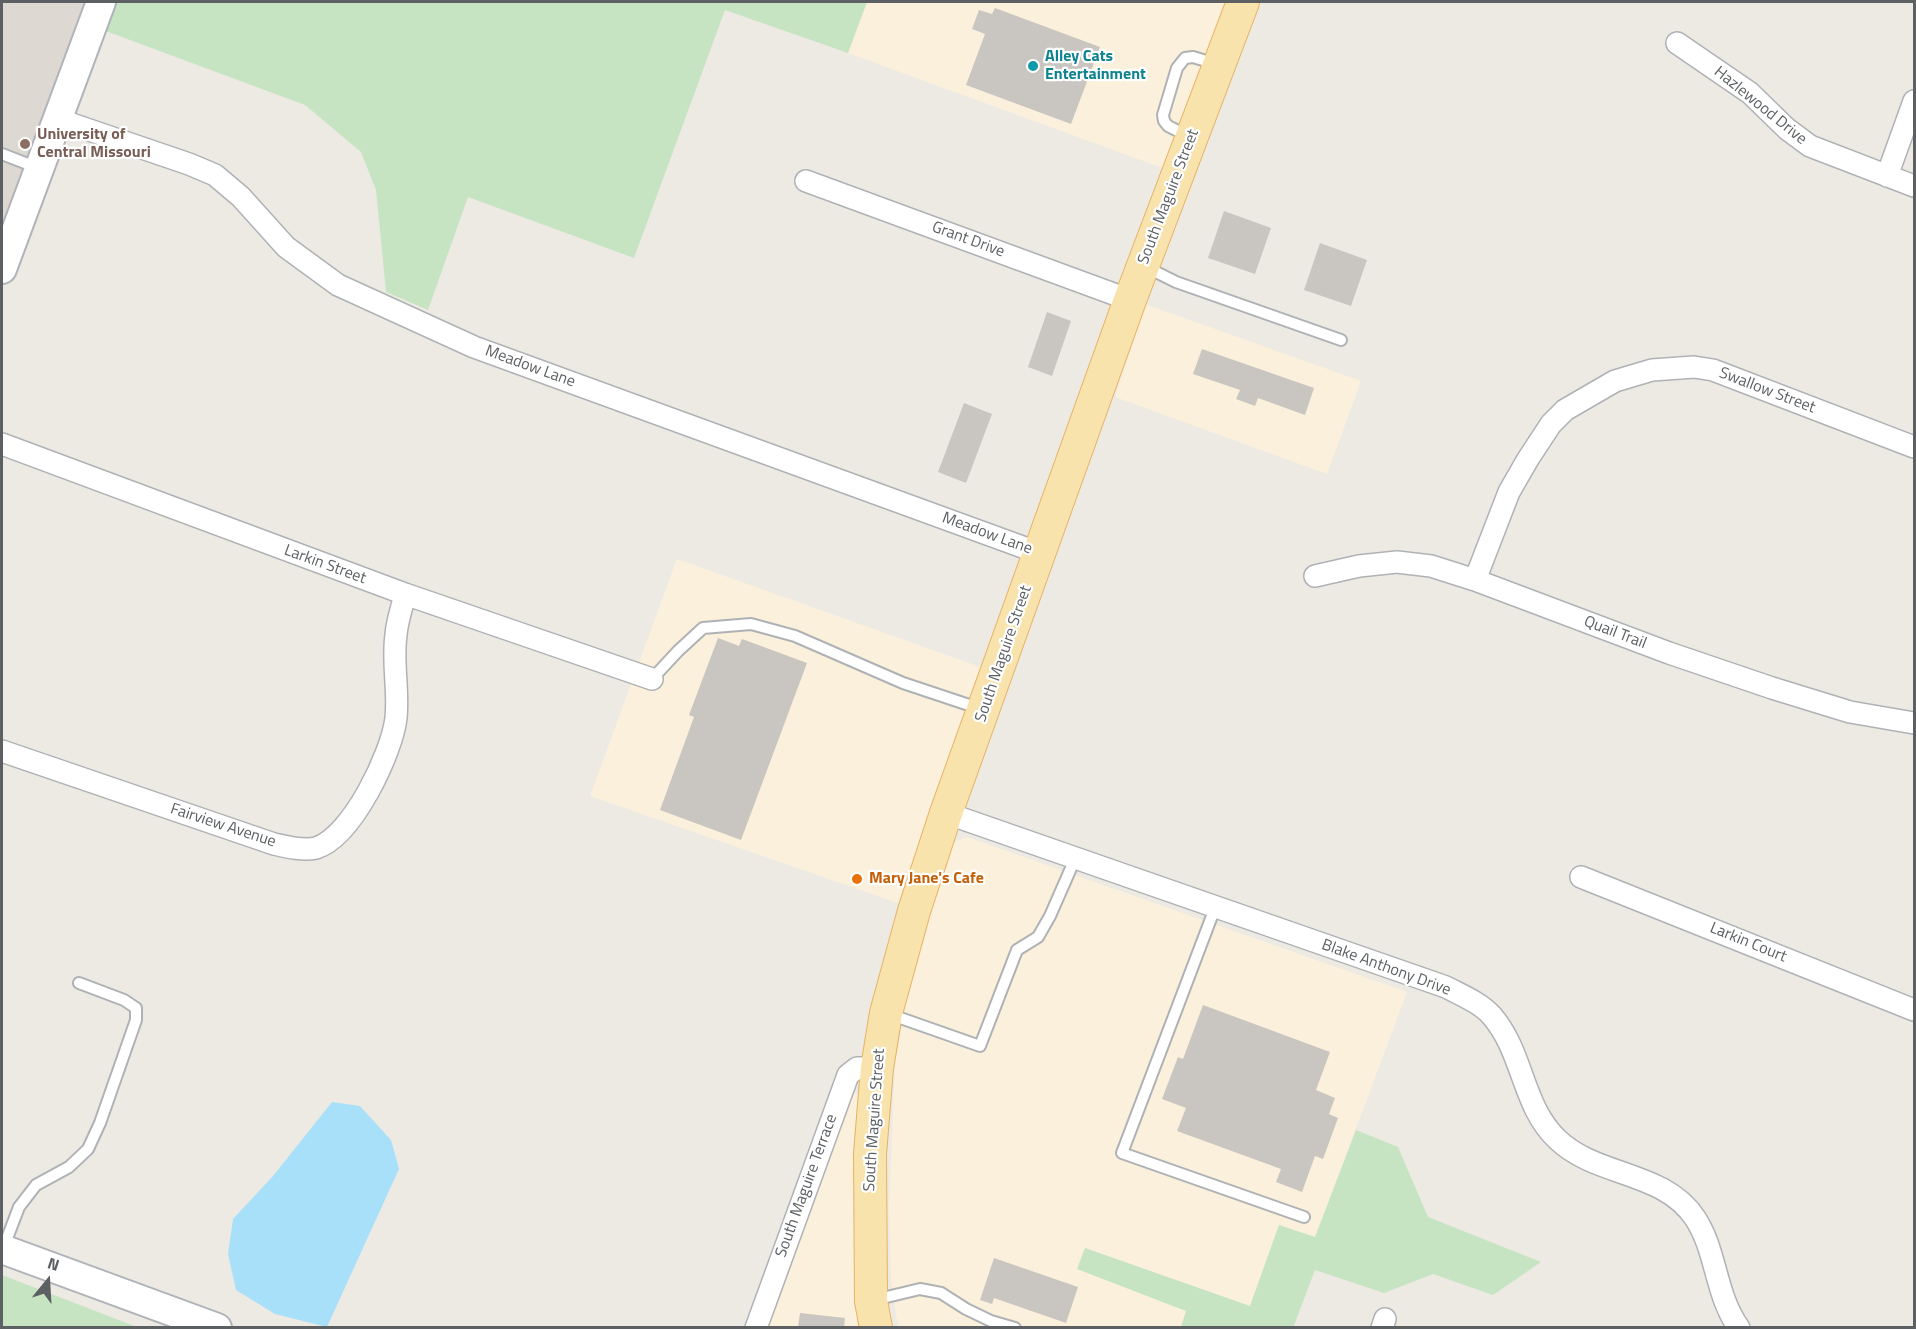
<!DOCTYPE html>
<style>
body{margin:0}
#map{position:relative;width:1916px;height:1329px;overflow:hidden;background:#edeae4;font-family:"Titillium Web",sans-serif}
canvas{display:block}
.frame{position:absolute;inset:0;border:3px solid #5c6063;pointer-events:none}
.north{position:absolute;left:18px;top:1251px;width:60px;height:60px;-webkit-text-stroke:4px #fff;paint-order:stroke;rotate:18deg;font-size:16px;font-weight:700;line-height:24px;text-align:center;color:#5c6063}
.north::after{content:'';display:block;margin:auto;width:21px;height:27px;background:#5c6063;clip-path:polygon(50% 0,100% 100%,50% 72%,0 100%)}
</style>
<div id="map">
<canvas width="1916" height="1329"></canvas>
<div class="frame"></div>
<div class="north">N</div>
</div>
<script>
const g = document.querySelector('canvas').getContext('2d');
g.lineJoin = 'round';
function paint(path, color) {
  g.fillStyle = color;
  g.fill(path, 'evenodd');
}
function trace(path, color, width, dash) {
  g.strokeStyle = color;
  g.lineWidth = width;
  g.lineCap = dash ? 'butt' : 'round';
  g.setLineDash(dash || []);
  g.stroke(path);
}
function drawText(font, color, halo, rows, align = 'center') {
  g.font = font + ' "Titillium Web",sans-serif';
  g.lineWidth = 4.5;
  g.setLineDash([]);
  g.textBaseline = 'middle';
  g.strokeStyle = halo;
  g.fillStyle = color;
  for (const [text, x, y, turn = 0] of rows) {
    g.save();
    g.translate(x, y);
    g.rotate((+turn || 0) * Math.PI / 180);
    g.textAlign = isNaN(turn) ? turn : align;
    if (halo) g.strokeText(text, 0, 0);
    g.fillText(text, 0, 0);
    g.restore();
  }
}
const commercial = new Path2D(`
 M867,2H1230L1168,170L848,53Z
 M1145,304L1361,381L1327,474L1115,397Z
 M677,559L983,668L898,903L590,796Z
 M967,837L1407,992L1315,1238L1279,1225L1250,1306L1085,1248L1078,1269L1186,1311L1181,1327H898L891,1281L889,1206L895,1064L914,960L950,848L956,841Z
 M851,1093L860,1094L853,1192L856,1257L865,1327L764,1328Z`);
const education = new Path2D(`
 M2,2H101L2,269Z`);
const green = new Path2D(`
 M114,2H867L848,53L725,10L634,258L468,197L428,310L386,292L376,190L361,152L305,105L103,30Z
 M1356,1130L1398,1147L1428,1217L1541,1262L1493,1295L1433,1274L1384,1293L1315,1270L1293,1328L1181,1327L1186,1311L1077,1269L1085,1248L1250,1306L1279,1225L1315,1237Z
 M2,1275L137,1327H2Z`);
const water = new Path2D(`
 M332,1102L360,1106L391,1140L399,1169L327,1327L275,1314L236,1290L228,1254L233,1219L273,1176Z`);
const building = new Path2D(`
 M995,8L1100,47L1071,124L966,85L985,34L972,29L979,10L992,14Z
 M1224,211L1271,228L1255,274L1208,258Z
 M1320,243L1367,260L1351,306L1304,290Z
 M1047,312L1071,321L1052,376L1028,367Z
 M1202,349L1314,388L1305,415L1258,398L1255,406L1236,399L1240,390L1193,374Z
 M964,403L992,414L966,483L938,472Z
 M718,638L739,646L742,639L807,663L741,840L660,810L694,717L689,715Z
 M1203,1005L1330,1052L1316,1090L1335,1098L1329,1114L1338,1118L1323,1159L1315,1156L1302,1192L1276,1182L1281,1169L1177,1131L1186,1108L1162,1099L1178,1057L1183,1059Z
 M994,1258L1078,1287L1066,1323L994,1298L992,1304L980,1300Z
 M800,1313L845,1318L844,1328H798Z`);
const lane = new Path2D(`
 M1190,137L1168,126L1164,121L1163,115L1177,68L1185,58L1193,57L1216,64
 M2,154L38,168
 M1146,267L1176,282L1341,340
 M652,679L678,651L703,628L751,624L795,636L903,683L981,709
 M1215,908L1122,1153L1304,1217
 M889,1014L980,1046L1017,950L1038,937L1050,916L1075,859
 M3,1249L19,1207L36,1185L69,1167L88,1149L100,1123L136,1020V1008L124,1000L79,983
 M874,1300L920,1289L941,1293L966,1309L991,1321L1015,1328`);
const street = new Path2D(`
 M1677,43L1750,93L1787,129L1810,146L1914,186
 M57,119L189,164L215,175L241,197L286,247L338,285L474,347L1039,553
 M1887,176L1914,101
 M806,181L1130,300
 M2,444L405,594L652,679
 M1315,576L1359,566L1397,562L1431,566L1475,580L1669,653L1772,688L1850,712L1914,723
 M1475,580L1509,492L1528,459L1551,424L1565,410L1615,381L1652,370L1694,367L1713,370L1914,447
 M2,751L274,844C287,847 303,851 316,848C352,837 392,753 396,718C399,691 392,662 396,635C397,621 402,608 405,594
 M946,813L1446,987C1461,995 1481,1003 1492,1016C1524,1053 1522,1107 1558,1140C1597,1177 1664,1171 1695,1218C1717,1251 1715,1295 1739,1328
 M1581,877L1914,1010
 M756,1328L848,1075L857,1068H877
 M1382,1328L1385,1319`);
const secondary = new Path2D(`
 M2,269L101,2
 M2,1249L217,1328`);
const primary = new Path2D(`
 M876,1328L871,1301L870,1154L877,1068L886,1013L914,911L946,813L1130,300L1243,2`);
const markers = [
 [1033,66,6,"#0f9aa8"],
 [25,144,6,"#8d6e63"],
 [857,879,6,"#e8710a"]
];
const cultureNames = [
 ["Alley Cats",1045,57],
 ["Entertainment",1045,75]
];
const streetNames = [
 ["Hazlewood Drive",1760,106,39],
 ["South Maguire Street",1169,197,-69],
 ["Grant Drive",968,240,20],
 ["Meadow Lane",530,367,20],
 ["Swallow Street",1767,391,21],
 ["Meadow Lane",987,534,20],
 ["Larkin Street",325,565,20],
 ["Quail Trail",1615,633,21],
 ["South Maguire Street",1004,654,-71],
 ["Fairview Avenue",223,826,18],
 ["Larkin Court",1748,943,22],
 ["Blake Anthony Drive",1386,968,20],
 ["South Maguire Street",875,1120,-86],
 ["South Maguire Terrace",807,1186,-70]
];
const educationNames = [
 ["University of",37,135],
 ["Central Missouri",37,153]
];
const foodNames = [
 ["Mary Jane's Cafe",869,879]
];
paint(commercial, '#fbf0db');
paint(education, '#ddd9d2');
paint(green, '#c6e3c2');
paint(water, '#a8e0f9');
paint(building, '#c9c5c0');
trace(lane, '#afb2b5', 14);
trace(street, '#afb2b5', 24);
trace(secondary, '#b0b4b8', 32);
trace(primary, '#e7b263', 34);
trace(lane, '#fff', 10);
trace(street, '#fff', 21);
trace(secondary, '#fff', 28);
trace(primary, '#f9e3ad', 32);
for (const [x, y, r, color] of markers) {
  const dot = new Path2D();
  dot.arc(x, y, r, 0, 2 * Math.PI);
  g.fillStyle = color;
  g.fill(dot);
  trace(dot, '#fff', 2);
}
drawText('bold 16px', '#0d838f', '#fff', cultureNames, 'left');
drawText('16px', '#5c6063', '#fff', streetNames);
drawText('bold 16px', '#785e54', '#fff', educationNames, 'left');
drawText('bold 16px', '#c56008', '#fff', foodNames, 'left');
</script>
